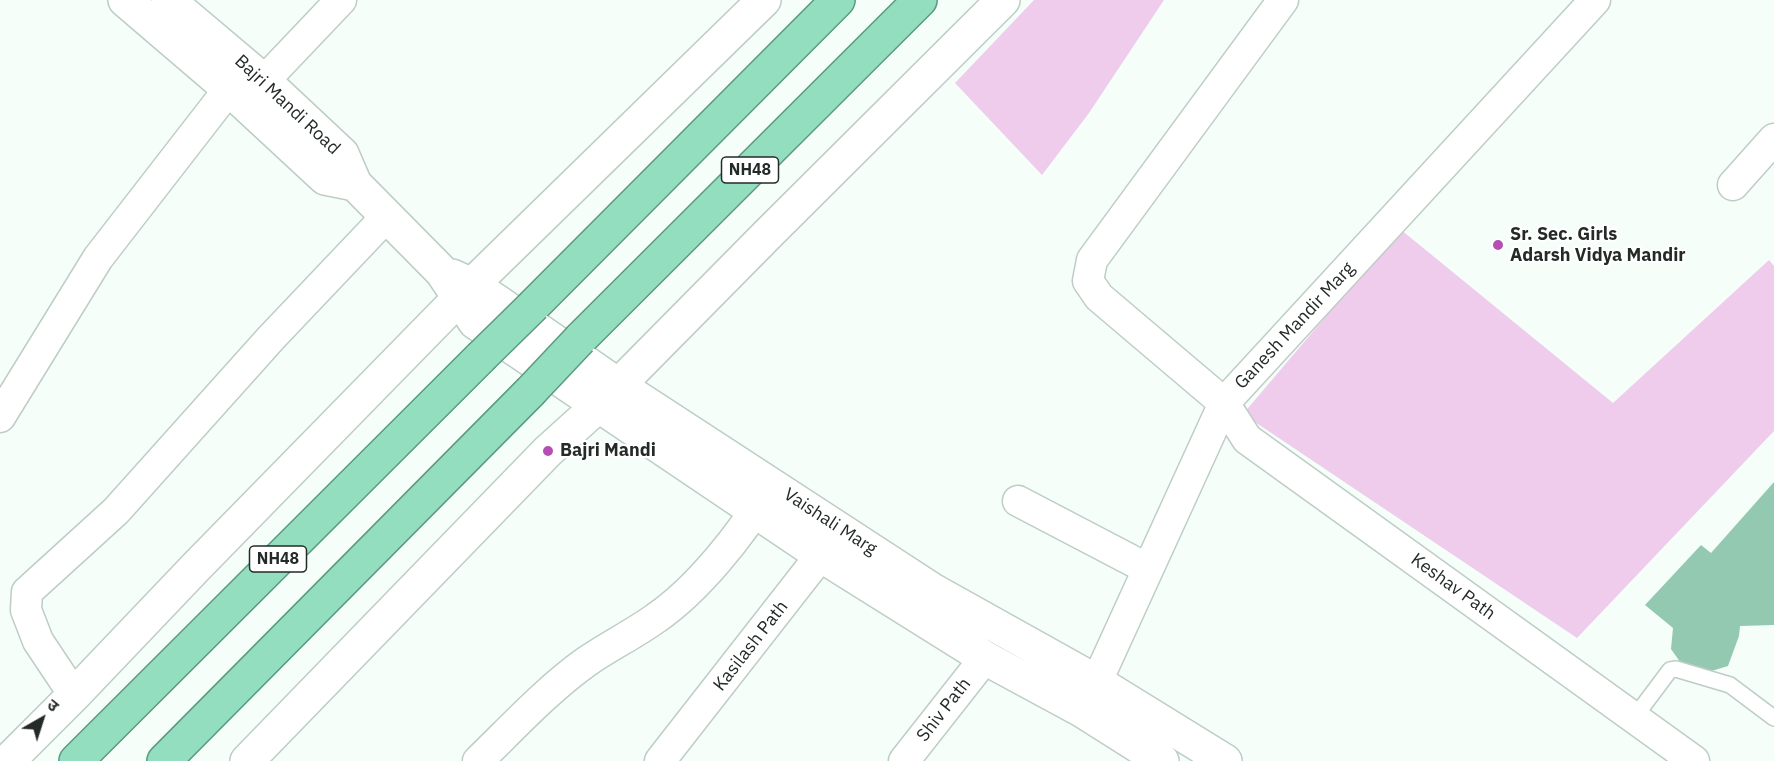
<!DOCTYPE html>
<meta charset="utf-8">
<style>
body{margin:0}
#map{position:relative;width:1774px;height:761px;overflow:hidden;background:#f5fef9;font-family:"IBM Plex Sans","Noto Sans Devanagari",sans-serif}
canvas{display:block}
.north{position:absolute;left:12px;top:689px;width:60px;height:60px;-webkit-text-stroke:4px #fff;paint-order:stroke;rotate:39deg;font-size:16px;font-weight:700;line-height:24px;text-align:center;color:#242a28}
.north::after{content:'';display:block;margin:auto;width:21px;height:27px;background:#242a28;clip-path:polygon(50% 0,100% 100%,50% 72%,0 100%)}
</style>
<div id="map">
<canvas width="1774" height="761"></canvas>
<div class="north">उ</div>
</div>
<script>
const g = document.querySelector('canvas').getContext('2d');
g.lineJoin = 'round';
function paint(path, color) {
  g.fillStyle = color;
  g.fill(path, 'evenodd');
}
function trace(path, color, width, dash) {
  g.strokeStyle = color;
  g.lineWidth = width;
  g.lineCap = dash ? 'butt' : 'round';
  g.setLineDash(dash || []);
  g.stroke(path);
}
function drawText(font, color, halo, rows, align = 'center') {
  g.font = font + ' "IBM Plex Sans",sans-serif';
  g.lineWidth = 4.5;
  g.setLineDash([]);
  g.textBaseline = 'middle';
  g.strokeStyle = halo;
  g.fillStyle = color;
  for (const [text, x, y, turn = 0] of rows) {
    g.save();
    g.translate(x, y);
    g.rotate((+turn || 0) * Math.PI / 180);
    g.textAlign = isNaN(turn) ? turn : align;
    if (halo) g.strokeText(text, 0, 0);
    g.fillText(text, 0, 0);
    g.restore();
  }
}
const green = new Path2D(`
 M1034,0H1164L1089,113L1042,175L955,83Z
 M1400,229L1613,403L1769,260L1774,266V431L1577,638L1243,414Z`);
const building = new Path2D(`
 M1774,482V625L1740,626L1739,636L1728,666L1705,673L1685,669L1671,649L1673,628L1645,605L1701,545L1711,553Z`);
const service = new Path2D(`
 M1634,718L1670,670L1676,669L1730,685L1774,718`);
const minor = new Path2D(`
 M1283,0L1092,260L1088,281L1099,297L1224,403L1247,439L1694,761
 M264,81L341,0
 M1733,185L1774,139
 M0,417L98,258L229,89
 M1018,501L1148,569
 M74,695L38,641L26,610L27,592L116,511L271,338L386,217
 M1087,703L1224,403L1595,0
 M478,761C513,727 547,690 586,662C609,646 634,634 656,618C697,590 743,533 767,491
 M660,761L835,537
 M904,761L985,658`);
const tertiary = new Path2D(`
 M125,0L229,89L325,178L355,184
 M168,0L264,81L342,154L355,184L442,272L475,322L822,556L985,658L1083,711L1162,761
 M452,276L472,285L495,300L618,385L934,591L1097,682L1225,761
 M8,761L74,695L196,567L472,285L764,0
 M247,761L548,451L599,405L768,234L1003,0`);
const trunk = new Path2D(`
 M534,305L838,0
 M580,339L920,0
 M76,761L481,357
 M164,761L530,392`);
const trunkBridge = new Path2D(`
 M481,357L534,305
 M530,392L580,339`);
const markers = [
 [1498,245,6,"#b64fb4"],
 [548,451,6,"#b64fb4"]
];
const shields = [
 [750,170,57],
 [278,559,57]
];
const shieldNames = [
 ["NH48",750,170],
 ["NH48",278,559]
];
const streetNames = [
 ["Bajri Mandi Road",287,105,43],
 ["Ganesh Mandir Marg",1295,326,-47],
 ["Vaishali Marg",830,522,33],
 ["Keshav Path",1453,587,36],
 ["Kasilash Path",751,646,-52],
 ["Shiv Path",944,710,-52]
];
const poiNames = [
 ["Sr. Sec. Girls",1510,235],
 ["Adarsh Vidya Mandir",1510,256],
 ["Bajri Mandi",560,451]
];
paint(green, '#efccec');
paint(building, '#94c9b1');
trace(service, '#becdc6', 18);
trace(minor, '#becdc6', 33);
trace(tertiary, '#becdc6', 36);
trace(trunk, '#5b9a80', 36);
trace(service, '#fff', 15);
trace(minor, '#fff', 30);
trace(tertiary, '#fff', 33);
trace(trunk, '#94dec0', 33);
trace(trunkBridge, '#5b9a80', 36, []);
trace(trunkBridge, '#94dec0', 33);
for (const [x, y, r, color] of markers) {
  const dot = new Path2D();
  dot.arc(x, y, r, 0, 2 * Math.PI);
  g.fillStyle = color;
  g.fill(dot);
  trace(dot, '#fff', 2);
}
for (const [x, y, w] of shields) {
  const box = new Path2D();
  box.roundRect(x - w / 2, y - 13, w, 26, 4.5);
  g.fillStyle = '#fff';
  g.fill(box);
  trace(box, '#242a28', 1.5);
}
drawText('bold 16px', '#242a28', null, shieldNames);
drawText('18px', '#242a28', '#fff', streetNames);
drawText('bold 18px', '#242a28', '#fff', poiNames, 'left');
</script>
